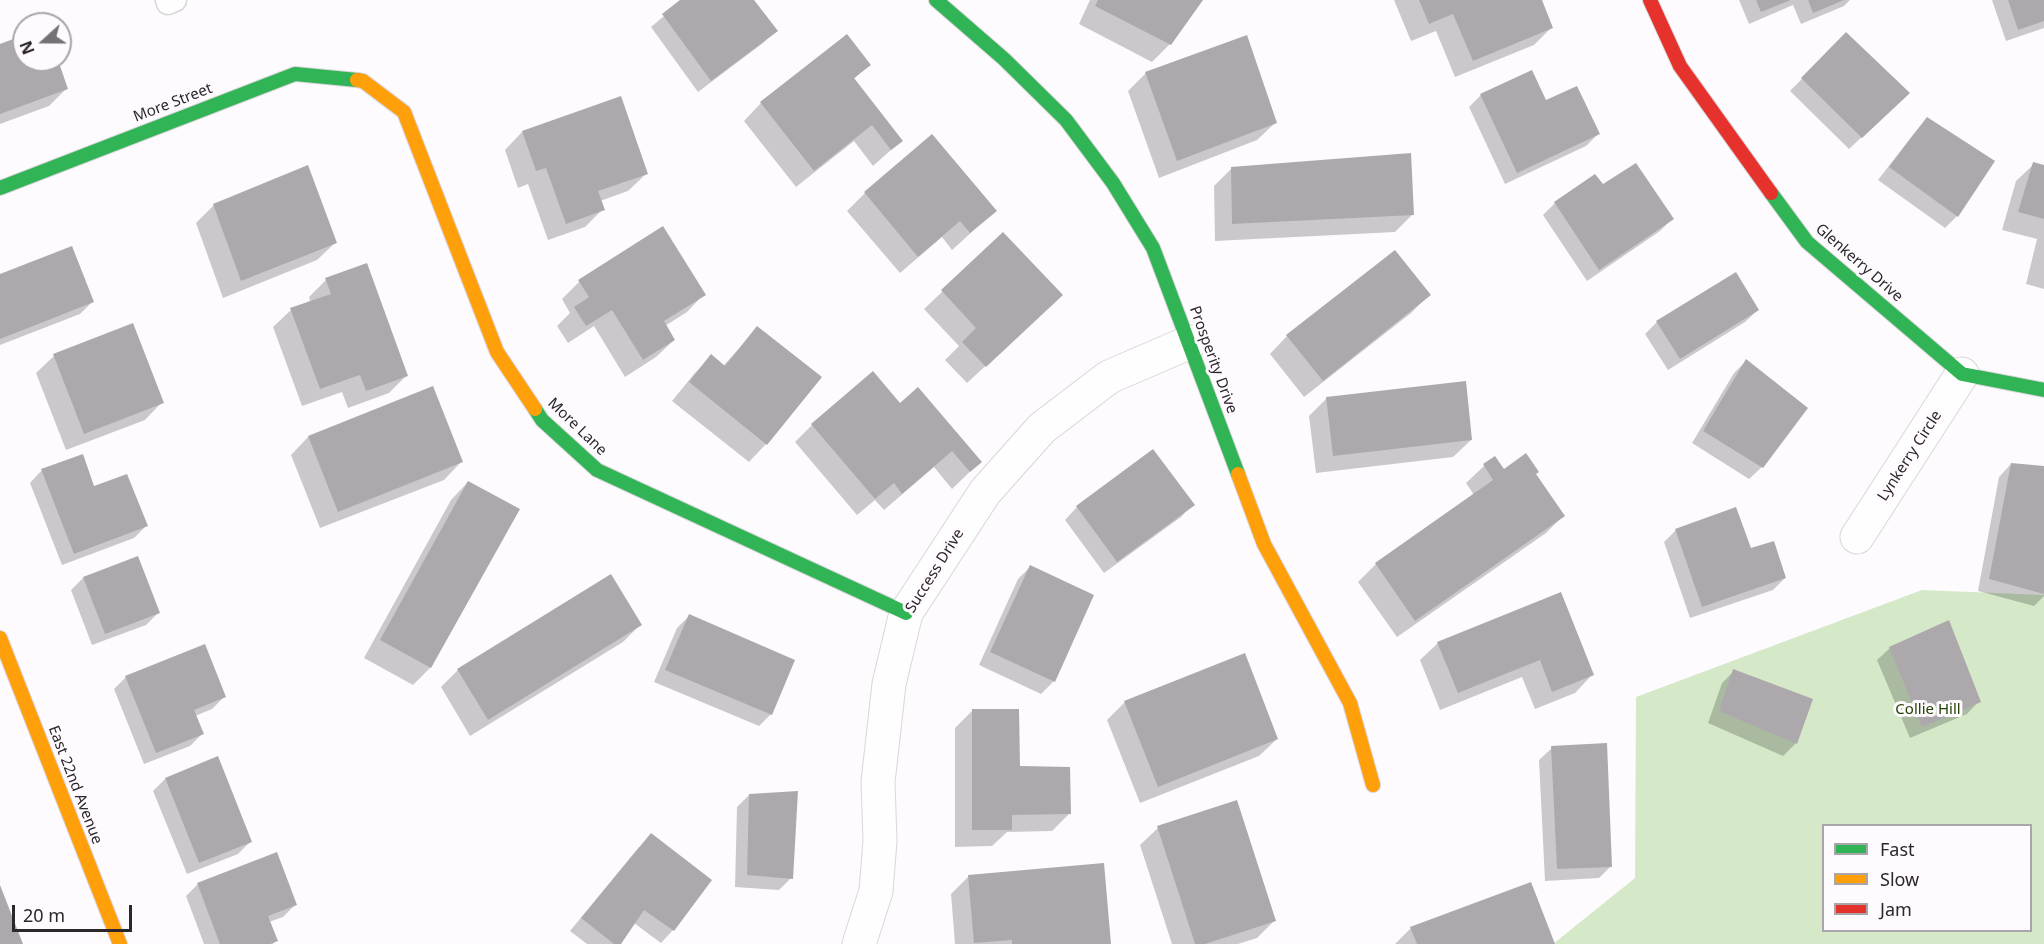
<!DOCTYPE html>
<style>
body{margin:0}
#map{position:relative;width:2044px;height:944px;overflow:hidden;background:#fdfbfd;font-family:"Noto Sans",sans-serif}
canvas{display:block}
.legend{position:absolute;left:1822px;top:824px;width:210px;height:108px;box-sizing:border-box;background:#fefafe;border:2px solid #aaa5aa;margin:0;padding:8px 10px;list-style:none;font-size:18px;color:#2c262d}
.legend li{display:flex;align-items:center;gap:12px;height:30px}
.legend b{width:30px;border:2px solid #aaa5aa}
.north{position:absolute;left:12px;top:12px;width:60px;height:60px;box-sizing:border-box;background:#fefafe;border:2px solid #aaa5aa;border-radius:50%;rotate:249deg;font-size:16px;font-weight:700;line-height:24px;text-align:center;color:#2c262d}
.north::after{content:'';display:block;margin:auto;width:21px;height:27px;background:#757176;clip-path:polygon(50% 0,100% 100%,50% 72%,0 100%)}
.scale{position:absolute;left:12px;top:905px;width:120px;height:27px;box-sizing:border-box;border:3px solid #2c262d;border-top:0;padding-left:8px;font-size:18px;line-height:21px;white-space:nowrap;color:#2c262d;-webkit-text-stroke:4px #fefafe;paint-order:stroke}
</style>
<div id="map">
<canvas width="2044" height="944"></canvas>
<ul class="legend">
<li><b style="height:8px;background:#30b455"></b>Fast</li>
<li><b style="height:8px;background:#ff9f0a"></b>Slow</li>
<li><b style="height:8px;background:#e5322d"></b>Jam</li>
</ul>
<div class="north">N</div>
<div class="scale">20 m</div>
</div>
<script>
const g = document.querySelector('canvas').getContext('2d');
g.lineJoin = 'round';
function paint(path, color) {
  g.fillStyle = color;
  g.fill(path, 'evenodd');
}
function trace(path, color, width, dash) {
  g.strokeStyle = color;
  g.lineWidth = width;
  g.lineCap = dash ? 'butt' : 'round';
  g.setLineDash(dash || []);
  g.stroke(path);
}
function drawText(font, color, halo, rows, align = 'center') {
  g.font = font + ' "Noto Sans",sans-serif';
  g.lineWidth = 6;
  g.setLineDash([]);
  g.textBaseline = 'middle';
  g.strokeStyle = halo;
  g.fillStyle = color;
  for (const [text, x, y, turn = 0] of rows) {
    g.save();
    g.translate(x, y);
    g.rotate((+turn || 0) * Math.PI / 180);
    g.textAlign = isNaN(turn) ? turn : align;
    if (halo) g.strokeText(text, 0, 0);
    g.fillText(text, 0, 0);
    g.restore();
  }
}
const forest = new Path2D(`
 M1922,590L2044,595V944H1553L1635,878L1636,697ZM1824,826H2030V930H1824Z`);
const shadow = new Path2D(`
 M683,0H753L776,31L763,43L698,92L651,27Z
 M1090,0H1201L1170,44L1152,62L1079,24Z
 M1394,0H1540L1551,28L1534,45L1455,77L1436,31L1411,41Z
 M1739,0H1850L1844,6L1801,24L1793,5L1749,24Z
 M1992,0H2044V28L2006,41Z
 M1846,34L1896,105L1849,149L1790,91Z
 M24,37V60H56L67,88L49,106L0,124V45Z
 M869,64L853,80L901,141L873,166L854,141L796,187L744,121L761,103Z
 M1146,73L1275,123L1257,140L1159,178L1128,91Z
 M1481,95L1546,102L1598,134L1586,146L1505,184L1469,107Z
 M620,98L646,174L628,191L600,201L603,209L585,227L548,240L528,184L518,188L505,150L522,132Z
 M1927,119L1957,216L1945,228L1878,180L1915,132Z
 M932,136L995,211L952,250L942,237L900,273L847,211L865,193Z
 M2034,164L2044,167V289L2026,284L2037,239L2002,230L2016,181Z
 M1232,168L1413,214L1395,232L1215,241L1214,186Z
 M1603,186L1672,219L1660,231L1587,281L1543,215L1555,203Z
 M214,205L335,243L317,260L223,298L196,223Z
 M1003,234L1043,313L967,383L945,360L959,346L924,309Z
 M0,276L92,302L80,314L0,345Z
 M326,280L406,376L389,393L348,408L342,392L302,406L273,327L291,310L310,301L309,297Z
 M579,282L704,294L687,312L665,326L674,340L656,357L625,377L594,326L568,343L557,326L570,313L562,299Z
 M1429,295L1411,313L1304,397L1270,354L1287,336Z
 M1758,310L1745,322L1668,370L1645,334L1657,322Z
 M758,328L766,444L749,462L672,401L694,374L711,356L723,366Z
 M54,356L162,402L145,420L66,450L36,373Z
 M1746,361L1762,467L1749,479L1692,443L1734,373Z
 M1327,398L1471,440L1453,457L1316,473L1309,416Z
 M900,405L980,462L952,489L934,467L884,510L875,500L857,515L795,442L812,425Z
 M308,437L461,462L444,480L320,528L291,455Z
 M1153,451L1193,504L1181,517L1104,573L1065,520L1077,507Z
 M1495,458L1504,471L1534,474L1563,516L1546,533L1397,637L1358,582L1376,564L1474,495L1466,483L1484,466Z
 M2011,464L2044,467V596L2034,606L1978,591L1999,477Z
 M42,470L93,488L146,526L134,538L62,565L30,483Z
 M468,482L430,668L413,685L364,658L451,500Z
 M1676,530L1750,550L1785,578L1773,590L1690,618L1664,542Z
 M137,558L158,613L146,625L92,645L71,590L83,578Z
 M1030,567L1092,596L1053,682L1041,694L979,665L1018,579Z
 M1560,594L1592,675L1575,693L1535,709L1522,677L1440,710L1420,660L1438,643Z
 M689,616L771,714L759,726L654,682L677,628Z
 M640,625L623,642L470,736L441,687L458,670Z
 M1890,648L1979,701L1967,714L1910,738L1877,660Z
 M1734,671L1811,700L1795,744L1783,756L1708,723L1722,683Z
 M126,677L224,697L212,709L195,716L202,734L190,746L144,764L114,689Z
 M1125,702L1277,739L1259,756L1140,803L1107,720Z
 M972,711L1018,768L1069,814L1052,831L1007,832L992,846L955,847V728Z
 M1552,748L1611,866L1599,878L1545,881L1539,760Z
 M165,779L251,841L238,854L187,874L153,791Z
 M749,795L791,878L779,890L735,887L737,807Z
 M1158,828L1275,920L1257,938L1238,944H1172L1140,845Z
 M639,847L710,881L673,930L661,943L634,923L620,944H587L570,931Z
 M968,877L1110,944H955L951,894Z
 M198,884L295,905L283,917L269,922L276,940L273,944H204L186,896Z
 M1411,928L1554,944H1395Z`);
const building = new Path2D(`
 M680,0H754L778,31L711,81L662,14Z
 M1098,0H1203L1171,45L1095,6Z
 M1419,0H1542L1553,28L1473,61L1453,14L1429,24Z
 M1756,0H1791L1761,12Z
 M1808,0H1844L1813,13Z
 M2008,0H2044V21L2018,30Z
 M1846,32L1910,93L1862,138L1801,78Z
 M847,34L871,65L854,78L903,141L891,150L872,125L814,171L760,102Z
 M24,35V60H58L68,89L0,114V44Z
 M1247,35L1277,123L1177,161L1145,72Z
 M1532,70L1546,100L1577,86L1600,134L1517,173L1480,94Z
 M621,96L648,174L598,191L605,210L566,224L546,168L536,171L522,131Z
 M1927,117L1995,161L1958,217L1889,167Z
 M932,134L997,211L970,233L960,221L918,257L864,192Z
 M1411,153L1414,215L1232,224L1231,167Z
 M2033,162L2044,165V219L2018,212Z
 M1636,163L1674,219L1599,270L1554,202L1595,174L1603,184Z
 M308,165L337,243L241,281L213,204Z
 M663,226L706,295L664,321L675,340L643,360L612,310L586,326L574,307L589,297L578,280Z
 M1003,232L1063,295L986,367L962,342L976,328L941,290Z
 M72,246L94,302L0,339V274Z
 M1395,250L1431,295L1323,381L1286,335Z
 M367,263L408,376L366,391L360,375L320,389L290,308L331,294L325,278Z
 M1736,272L1759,310L1680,359L1656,321Z
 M133,323L164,403L84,434L53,354Z
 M757,326L822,377L767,445L689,382L711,354L725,366Z
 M1746,359L1808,408L1763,468L1703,431Z
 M873,371L900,403L918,387L982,462L970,472L952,451L902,494L894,483L875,499L811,424Z
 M1466,381L1472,440L1333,456L1326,397Z
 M433,386L463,462L338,512L308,436Z
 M1153,449L1195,505L1117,562L1076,506Z
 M1526,453L1539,472L1536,474L1565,516L1415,621L1375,563L1493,480L1483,464L1495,456L1504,469Z
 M83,454L94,486L127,474L148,526L74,554L41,469Z
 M2011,463L2044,466V594L1989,579Z
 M468,481L520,509L431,668L380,640Z
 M1736,507L1751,548L1774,541L1786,578L1702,607L1675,529Z
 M138,556L160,613L105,634L83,577Z
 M1030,565L1094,595L1055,682L990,652Z
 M611,574L642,625L488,720L457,669Z
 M1561,592L1594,675L1552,692L1540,660L1458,693L1437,642Z
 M689,614L795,660L772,715L665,670Z
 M1949,620L1981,702L1922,727L1889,647Z
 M205,644L226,697L194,710L204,734L156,753L125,676Z
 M1245,653L1278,739L1158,787L1124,701Z
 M1733,669L1813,699L1797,744L1719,711Z
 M972,709H1019L1020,766L1070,767L1071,814L1012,815V830H972Z
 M1607,743L1612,867L1557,869L1551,746Z
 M218,756L252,842L199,863L165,778Z
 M798,791L793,879L747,875L749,794Z
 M1237,800L1276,921L1205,944H1195L1157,826Z
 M651,833L712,880L674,931L644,910L621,944H614L581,918Z
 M277,852L297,905L268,916L278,941L270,944H220L197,883Z
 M1104,863L1111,944H1012V940L974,943L968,875Z
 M1531,882L1555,944H1417L1410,927Z
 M0,885L23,944H0Z`);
const lane = new Path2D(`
 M167,0L168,3L175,0`);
const street = new Path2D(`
 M1857,537L1962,374
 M859,944L876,891L880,841L878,782L889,684L906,613L985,492L1042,428L1109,377L1190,342`);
const fast = new Path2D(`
 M936,0L1004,59L1066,120L1113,183L1153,248L1238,474
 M0,188L295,74L357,80
 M1771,193L1807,242L1962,374L2044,390
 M535,409L542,420L597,470L906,613`);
const slow = new Path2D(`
 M357,80L363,81L404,112L497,352L535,409
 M1238,474L1264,544L1350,703L1373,785
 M0,638L120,944`);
const jam = new Path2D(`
 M1650,0L1680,66L1771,193`);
const streetNames = [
 ["More Street",173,103,-21],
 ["Glenkerry Drive",1859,263,41],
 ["Prosperity Drive",1213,360,70],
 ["More Lane",577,427,44],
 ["Lynkerry Circle",1910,456,-57],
 ["Success Drive",935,571,-58],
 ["East 22nd Avenue",75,785,69]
];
const parkNames = [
 ["Collie Hill",1928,710]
];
paint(forest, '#d5e9c9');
paint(shadow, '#0003');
paint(building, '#ada8ac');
trace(lane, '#dad5da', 25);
trace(street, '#dad5da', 35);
trace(fast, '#dad5da', 16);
trace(slow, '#dad5da', 16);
trace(jam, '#dad5da', 16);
trace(lane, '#fffeff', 22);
trace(street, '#fffeff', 33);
trace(fast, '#30b455', 14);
trace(slow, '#ff9f0a', 14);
trace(jam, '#e5322d', 14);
drawText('15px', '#2c262d', '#fefafe', streetNames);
drawText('15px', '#214303', '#fefafe', parkNames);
</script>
